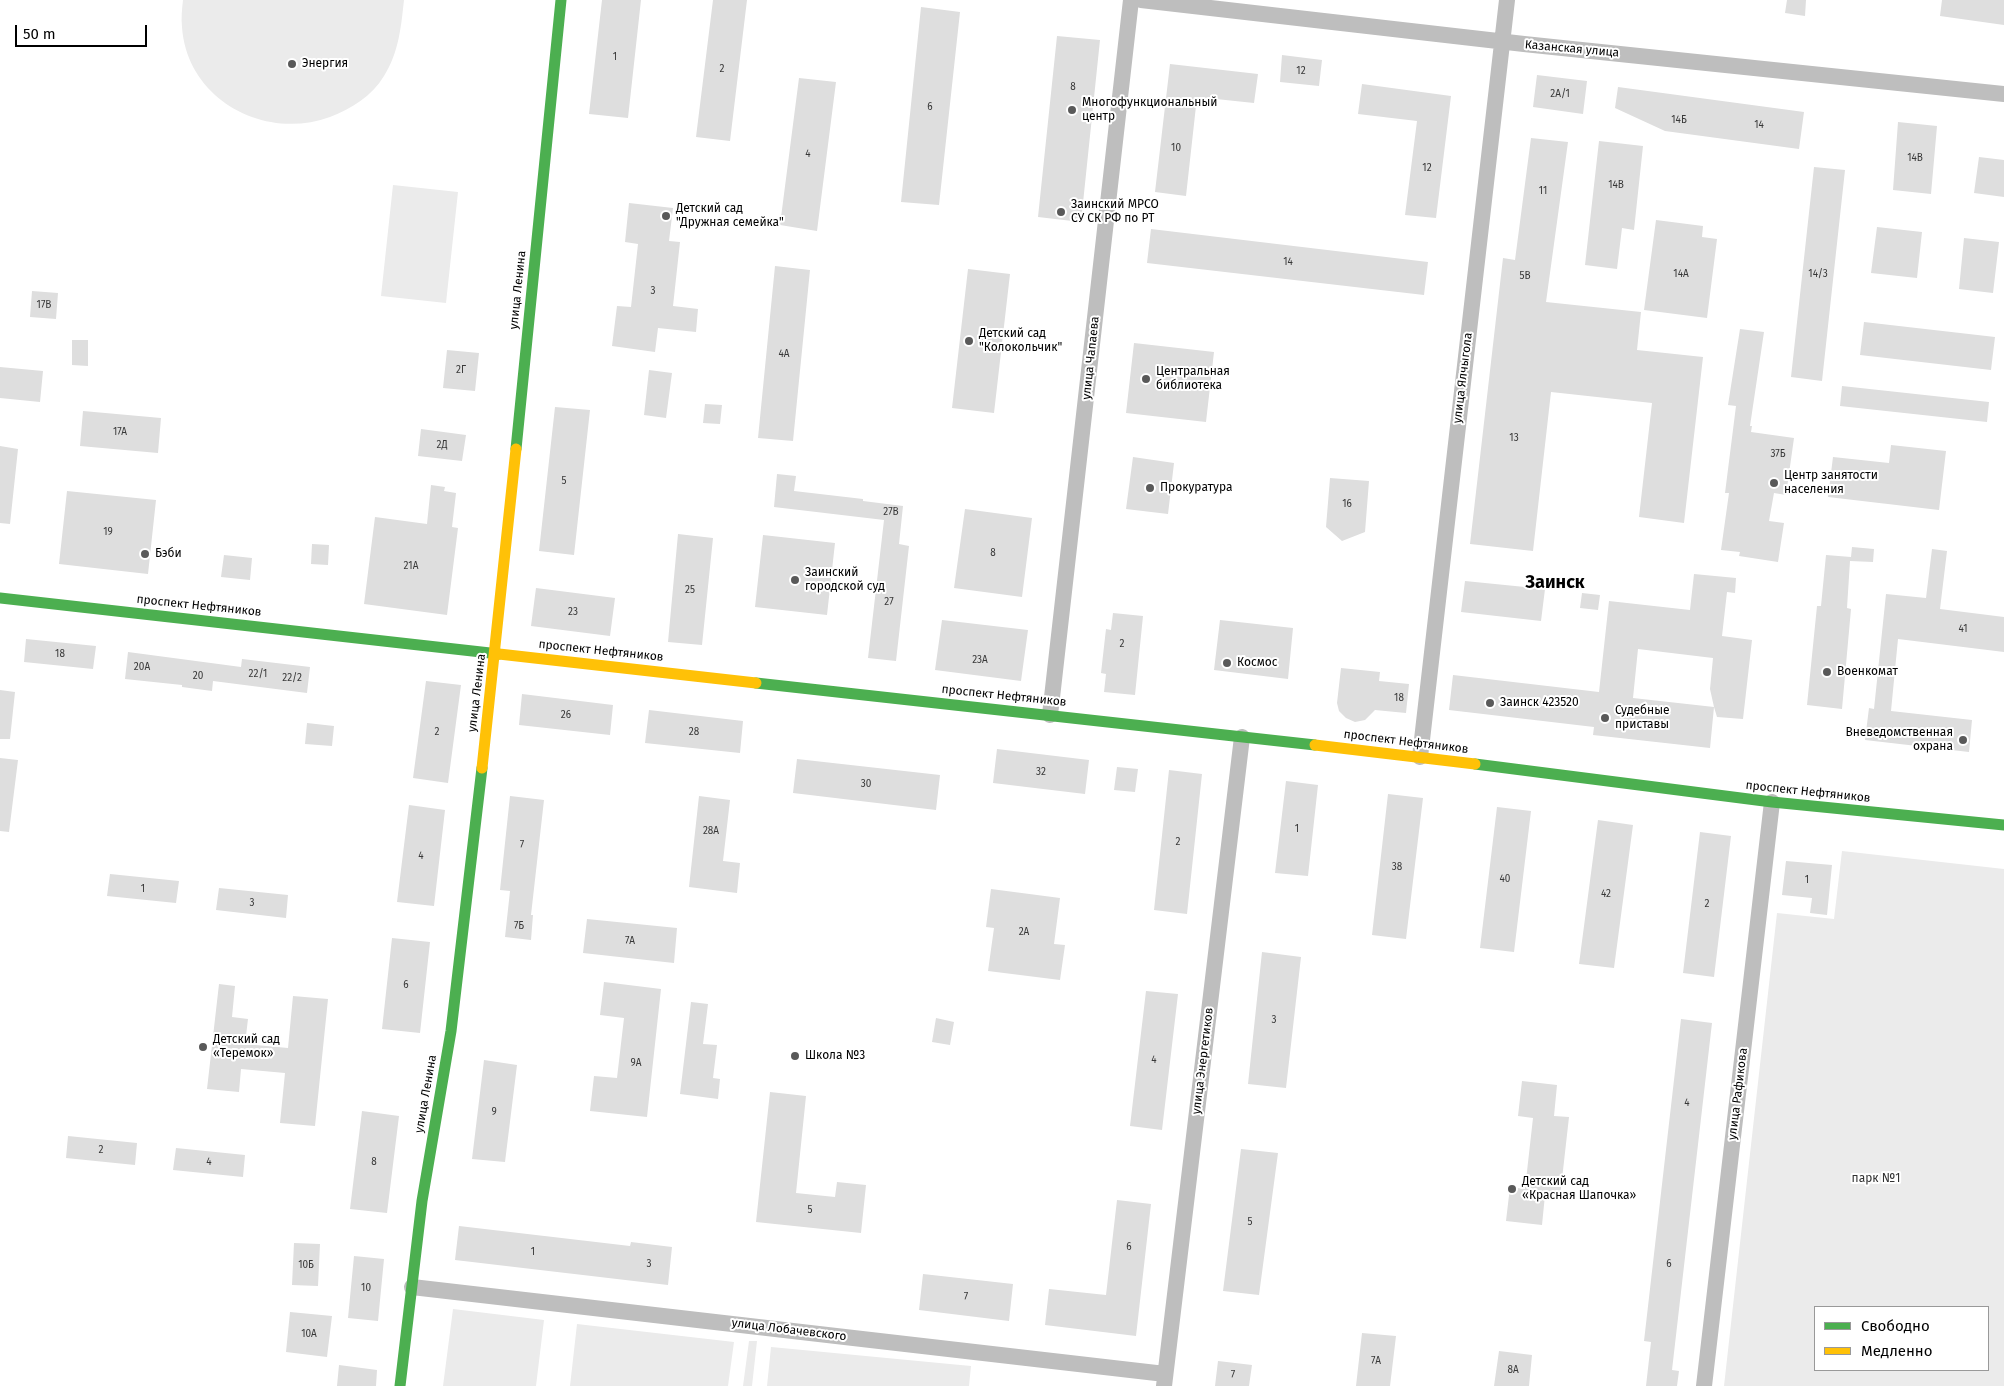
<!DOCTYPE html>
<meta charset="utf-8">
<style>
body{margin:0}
#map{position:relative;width:2004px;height:1386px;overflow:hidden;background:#fff;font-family:"Fira Sans",sans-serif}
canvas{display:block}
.legend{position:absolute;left:1814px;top:1306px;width:175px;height:65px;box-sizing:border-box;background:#fff;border:1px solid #999;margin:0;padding:6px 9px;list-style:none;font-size:15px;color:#000}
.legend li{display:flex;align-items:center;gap:10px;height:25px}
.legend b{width:25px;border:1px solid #999}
.scale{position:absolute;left:15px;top:25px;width:132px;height:22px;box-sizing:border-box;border:2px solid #000;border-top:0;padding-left:6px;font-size:15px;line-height:18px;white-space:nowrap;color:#000;-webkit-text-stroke:4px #fff;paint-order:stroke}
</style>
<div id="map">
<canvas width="2004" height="1386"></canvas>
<ul class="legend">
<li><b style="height:6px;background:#4caf50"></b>Свободно</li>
<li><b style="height:6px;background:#ffc107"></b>Медленно</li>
</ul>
<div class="scale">50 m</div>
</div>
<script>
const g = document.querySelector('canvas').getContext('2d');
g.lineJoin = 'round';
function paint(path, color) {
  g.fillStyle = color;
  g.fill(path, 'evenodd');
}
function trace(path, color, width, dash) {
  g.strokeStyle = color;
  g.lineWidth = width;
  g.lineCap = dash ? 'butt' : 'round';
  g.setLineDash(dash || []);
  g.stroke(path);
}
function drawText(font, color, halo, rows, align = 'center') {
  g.font = font + ' "Fira Sans",sans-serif';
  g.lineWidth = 4;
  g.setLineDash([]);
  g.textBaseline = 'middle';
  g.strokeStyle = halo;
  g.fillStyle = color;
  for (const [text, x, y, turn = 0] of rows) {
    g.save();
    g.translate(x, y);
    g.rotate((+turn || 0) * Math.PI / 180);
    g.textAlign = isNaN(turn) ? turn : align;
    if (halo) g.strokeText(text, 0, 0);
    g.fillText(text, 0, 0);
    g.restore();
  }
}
const green = new Path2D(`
 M183,0H404C401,27 399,52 384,76C372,96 351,109 330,117C265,141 187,100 182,27C181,18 182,9 183,0Z
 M393,185L458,192L446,303L381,296Z
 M1842,851L2004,869V1386H1724L1777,913L1834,919ZM1815,1307H1988V1370H1815Z
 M453,1309L544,1320L536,1386H443Z
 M577,1324L734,1342L728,1386H570Z
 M749,1341H757L752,1386H743Z
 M771,1347L971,1366L969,1386H767Z`);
const building = new Path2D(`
 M602,0H641L628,118L589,114Z
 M713,0H747L730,141L696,137Z
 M1787,0H1806L1805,16L1785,13Z
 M1942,0H2004V25L1940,16Z
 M921,7L960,12L939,205L901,202Z
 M1057,36L1100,40L1081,222L1038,217Z
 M1282,55L1322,60L1319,86L1280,82Z
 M1170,64L1258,74L1254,103L1197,97L1186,196L1155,192Z
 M1537,75L1587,81L1583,114L1533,107Z
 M799,78L836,82L817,231L780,225Z
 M1362,84L1451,96L1436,218L1405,215L1417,121L1358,114Z
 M1618,87L1804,112L1799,149L1665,131L1615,108Z
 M1898,122L1937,126L1931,194L1893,190Z
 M1531,138L1568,142L1546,302L1641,312L1637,350L1703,357L1684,523L1639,517L1652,403L1551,392L1533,551L1470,544L1503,258L1515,260Z
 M1599,141L1643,146L1634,230L1622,228L1617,269L1585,265Z
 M1979,157L2004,160V197L1974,193Z
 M1814,167L1845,170L1822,381L1791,377Z
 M629,203L673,208L669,241L680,242L673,306L698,309L696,332L658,328L655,352L612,346L617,306L631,307L638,244L625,242Z
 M1656,220L1703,226L1702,237L1717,239L1707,318L1644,310Z
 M1877,227L1922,232L1917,278L1871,273Z
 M1151,229L1428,262L1424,295L1147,263Z
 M1964,238L1999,242L1993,293L1959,289Z
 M775,266L810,270L793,441L758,438Z
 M968,269L1010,274L994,413L952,408Z
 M32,291L58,293L56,319L30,317Z
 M1864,322L1995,337L1991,370L1860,355Z
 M1740,329L1764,332L1750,426H1752L1751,432L1794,438L1786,495L1774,493L1769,521L1784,523L1778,562L1739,556L1740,552L1721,550L1729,493H1725L1736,406L1728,405Z
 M72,340H88V366L72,365Z
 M1134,343L1214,352L1206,422L1126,413Z
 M447,350L479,353L475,391L443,388Z
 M0,367L43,371L40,402L0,398Z
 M649,370L672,373L666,418L644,415Z
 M1842,386L1989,402L1987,422L1840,406Z
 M705,404L722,405L720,424L703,423Z
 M555,407L590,410L574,555L539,551Z
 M83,411L161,418L158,453L80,446Z
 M421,429L466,435L462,461L418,456Z
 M1891,445L1946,451L1939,510L1828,497L1833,457L1889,463Z
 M0,446L18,449L10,524L0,523Z
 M1133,457L1174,463L1168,514L1126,509Z
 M777,474L796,476L794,491L863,499V501L903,506L899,544L909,546L896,661L868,658L884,520L774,507Z
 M1330,478L1369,481L1365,532L1342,541L1326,527Z
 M431,485L445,487L444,491L456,493L452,527L458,528L447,615L364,604L375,517L427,524Z
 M67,491L156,500L148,574L59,564Z
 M965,509L1032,518L1022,597L954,588Z
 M678,534L713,538L702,645L668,642Z
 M763,535L835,543L827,615L755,607Z
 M312,544L329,545L328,565L311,564Z
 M1852,547L1874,549L1873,562L1850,561L1847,608L1851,609L1842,709L1807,705L1817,606H1821L1826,555L1851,557Z
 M1932,549L1947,551L1940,609L2004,617V652L1898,639L1891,711L1972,720L1969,752L1865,740L1869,708L1874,709L1886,594L1926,598Z
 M224,555L252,558L250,580L221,577Z
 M1694,574L1736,578L1735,593L1727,592L1722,636L1752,640L1743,719L1717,717L1714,707L1710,748L1593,735L1594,727L1449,710L1453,675L1599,692L1609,601L1690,610ZM1638,649L1713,658L1710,689L1714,707L1633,698Z
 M1465,581L1545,589L1541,621L1461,612Z
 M536,588L615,598L610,636L531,626Z
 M1582,593L1600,595L1598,610L1580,608Z
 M1113,613L1143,616L1135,695L1104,692L1106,674L1101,673L1106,629L1111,630Z
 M942,620L1028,630L1021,681L935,670Z
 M1220,620L1293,628L1288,679L1214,670Z
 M26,639L96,646L93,669L24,662Z
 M128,652L241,667L242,659L310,667L307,693L213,681L212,691L182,687V685L125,679Z
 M1341,668L1380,672L1379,681L1409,684L1406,713L1375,710L1365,720L1355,722L1346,718L1339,711L1337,703Z
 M426,681L461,685L448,783L413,778Z
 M0,690L15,692L10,739H0Z
 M522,694L613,705L610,735L519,725Z
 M649,710L743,721L740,753L645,743Z
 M307,723L334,726L332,746L305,744Z
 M997,749L1089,760L1085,794L993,783Z
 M0,758L18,760L9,832L0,831Z
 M797,759L940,775L936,810L793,793Z
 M1117,767L1138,769L1135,792L1114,790Z
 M1169,770L1202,774L1187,914L1154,910Z
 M1286,781L1318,785L1308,876L1275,873Z
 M1388,794L1423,798L1406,939L1372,935Z
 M510,796L544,800L531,915H533L531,940L505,937L510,891L500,890Z
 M699,796L730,800L723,861L740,863L737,893L689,887Z
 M409,805L445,810L434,906L397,902Z
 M1497,807L1531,811L1514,952L1480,948Z
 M1598,820L1633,825L1614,968L1579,964Z
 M1700,832L1731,836L1714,977L1683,973Z
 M1786,861L1832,865L1827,915L1810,913L1812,898L1782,895Z
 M110,874L179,881L176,903L107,896Z
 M219,888L288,895L286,918L216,910Z
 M991,889L1060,898L1054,944L1065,945L1060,980L988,971L994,928L986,927Z
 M587,919L677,928L674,963L583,953Z
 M392,938L430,942L420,1033L382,1029Z
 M1262,952L1301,957L1286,1088L1248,1084Z
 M604,982L661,989L647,1117L590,1111L594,1076L617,1078L624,1018L600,1015Z
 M219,984L235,986L232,1017L248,1019L245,1044L288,1048L293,996L328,999L315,1126L280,1123L285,1073L241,1069L239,1092L207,1089Z
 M1146,991L1178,994L1162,1130L1130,1126Z
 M691,1002L708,1004L703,1044L717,1045L713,1078L720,1079L718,1099L680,1094Z
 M936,1018L954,1022L950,1045L932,1042Z
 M1681,1019L1712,1023L1672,1370L1679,1371L1677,1386H1646L1651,1342L1644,1341Z
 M484,1060L517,1065L505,1162L472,1159Z
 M1522,1081L1557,1085L1554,1116L1569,1117L1560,1197L1545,1195L1542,1225L1506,1221L1510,1187L1525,1189L1533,1118L1518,1116Z
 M770,1092L806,1096L796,1193L835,1197L837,1182L866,1185L861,1233L756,1222Z
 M362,1111L399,1116L387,1213L350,1209Z
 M68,1136L137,1143L135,1165L66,1158Z
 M176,1148L245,1155L243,1177L173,1170Z
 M1241,1149L1278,1153L1259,1295L1223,1291Z
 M1117,1200L1151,1204L1136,1336L1045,1325L1049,1289L1106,1295Z
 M459,1226L630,1246L631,1242L672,1247L668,1285L455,1260Z
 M294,1243L320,1244L318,1286L292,1285Z
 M354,1256L384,1259L378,1321L348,1318Z
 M923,1274L1013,1284L1009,1321L919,1310Z
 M290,1312L332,1316L327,1357L286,1352Z
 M1362,1333L1396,1336L1390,1386H1356Z
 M1499,1351L1532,1355L1529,1386H1494Z
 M1218,1361L1252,1365L1249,1386H1215Z
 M339,1365L377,1370L376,1386H337Z`);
const street = new Path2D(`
 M1141,0L1524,44L2004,94
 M1050,715L1131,0
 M1420,757L1507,0
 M412,1287L1165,1374
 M1164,1386L1242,737
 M1704,1386L1772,802`);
const fast = new Path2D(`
 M516,449L561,0
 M0,598L499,654
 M756,683L1315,745
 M1475,764L1772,802L2004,825
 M400,1386L422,1201L451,1031L482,768`);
const slow = new Path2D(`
 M499,654L756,683
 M1315,745L1475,764
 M482,768L516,449`);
const markers = [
 [292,64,5,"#595959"],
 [1072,110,5,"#595959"],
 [1061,212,5,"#595959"],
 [666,216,5,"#595959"],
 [969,341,5,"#595959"],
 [1146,379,5,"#595959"],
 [1774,483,5,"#595959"],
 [1150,488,5,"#595959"],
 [145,554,5,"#595959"],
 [795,580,5,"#595959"],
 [1227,663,5,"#595959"],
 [1827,672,5,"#595959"],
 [1490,703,5,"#595959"],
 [1605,718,5,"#595959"],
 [1963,740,5,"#595959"],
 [203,1047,5,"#595959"],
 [795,1056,5,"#595959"],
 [1512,1189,5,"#595959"]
];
const numberNames = [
 ["1",615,57],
 ["2",722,69],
 ["12",1301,71],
 ["8",1073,87],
 ["2А/1",1560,94],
 ["6",930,107],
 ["14Б",1679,120],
 ["14",1759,125],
 ["10",1176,148],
 ["4",808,154],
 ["14В",1915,158],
 ["12",1427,168],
 ["14В",1616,185],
 ["11",1543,191],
 ["14",1288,262],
 ["14А",1681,274],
 ["14/3",1818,274],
 ["5В",1525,276],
 ["3",653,291],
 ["17В",44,305],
 ["4А",784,354],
 ["2Г",461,370],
 ["17А",120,432],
 ["13",1514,438],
 ["2Д",442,445],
 ["37Б",1778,454],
 ["5",564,481],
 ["16",1347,504],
 ["27В",891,512],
 ["19",108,532],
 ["8",993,553],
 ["21А",411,566],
 ["25",690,590],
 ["27",889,602],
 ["23",573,612],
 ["41",1963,629],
 ["2",1122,644],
 ["18",60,654],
 ["23А",980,660],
 ["20А",142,667],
 ["22/1",258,674],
 ["20",198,676],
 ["22/2",292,678],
 ["18",1399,698],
 ["26",566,715],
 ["2",437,732],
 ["28",694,732],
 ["32",1041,772],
 ["30",866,784],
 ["1",1297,829],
 ["28А",711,831],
 ["2",1178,842],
 ["7",522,845],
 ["4",421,856],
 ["38",1397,867],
 ["40",1505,879],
 ["1",1807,880],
 ["1",143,889],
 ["42",1606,894],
 ["3",252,903],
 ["2",1707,904],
 ["7Б",519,926],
 ["2А",1024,932],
 ["7А",630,941],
 ["6",406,985],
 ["3",1274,1020],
 ["4",1154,1060],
 ["9А",636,1063],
 ["4",1687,1103],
 ["9",494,1112],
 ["2",101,1150],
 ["4",209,1162],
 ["8",374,1162],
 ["5",810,1210],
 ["5",1250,1222],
 ["6",1129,1247],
 ["1",533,1252],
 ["3",649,1264],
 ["6",1669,1264],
 ["10Б",306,1265],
 ["10",366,1288],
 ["7",966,1297],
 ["10А",309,1334],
 ["7А",1376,1361],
 ["8А",1513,1370],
 ["7",1233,1375]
];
const streetNames = [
 ["Казанская улица",1572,49,5],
 ["улица Ленина",518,290,-84],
 ["улица Чапаева",1091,358,-84],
 ["улица Ялчыгола",1463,378,-83],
 ["проспект Нефтяников",199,606,6],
 ["проспект Нефтяников",601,651,6],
 ["улица Ленина",477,693,-83],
 ["проспект Нефтяников",1004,696,6],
 ["проспект Нефтяников",1406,742,7],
 ["проспект Нефтяников",1808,792,6],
 ["улица Энергетиков",1203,1061,-83],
 ["улица Ленина",426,1094,-80],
 ["улица Рафикова",1738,1094,-83],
 ["улица Лобачевского",789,1330,7]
];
const poiNames = [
 ["Энергия",302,64],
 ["Многофункциональный",1082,103],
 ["центр",1082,117],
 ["Заинский МРСО",1071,205],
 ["СУ СК РФ по РТ",1071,219],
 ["Детский сад",676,209],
 ["\"Дружная семейка\"",676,223],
 ["Детский сад",979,334],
 ["\"Колокольчик\"",979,348],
 ["Центральная",1156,372],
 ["библиотека",1156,386],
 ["Центр занятости",1784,476],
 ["населения",1784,490],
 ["Прокуратура",1160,488],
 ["Бэби",155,554],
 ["Заинский",805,573],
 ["городской суд",805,587],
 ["Космос",1237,663],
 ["Военкомат",1837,672],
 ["Заинск 423520",1500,703],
 ["Судебные",1615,711],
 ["приставы",1615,725],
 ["Вневедомственная",1953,733,"right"],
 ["охрана",1953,747,"right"],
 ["Детский сад",213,1040],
 ["«Теремок»",213,1054],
 ["Школа №3",805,1056],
 ["Детский сад",1522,1182],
 ["«Красная Шапочка»",1522,1196]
];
const parkNames = [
 ["парк №1",1876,1179]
];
const districtNames = [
 ["Заинск",1555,583]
];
paint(green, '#ebebeb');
paint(building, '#dedede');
trace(street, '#bebebe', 16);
trace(fast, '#4caf50', 11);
trace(slow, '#ffc107', 11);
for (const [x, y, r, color] of markers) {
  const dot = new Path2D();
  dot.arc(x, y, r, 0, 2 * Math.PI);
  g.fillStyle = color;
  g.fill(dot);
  trace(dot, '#fff', 2);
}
drawText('10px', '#383838', null, numberNames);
drawText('12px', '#000', '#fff', streetNames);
drawText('12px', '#000', '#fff', poiNames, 'left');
drawText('12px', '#313131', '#fff', parkNames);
drawText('bold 18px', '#000', '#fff', districtNames);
</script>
